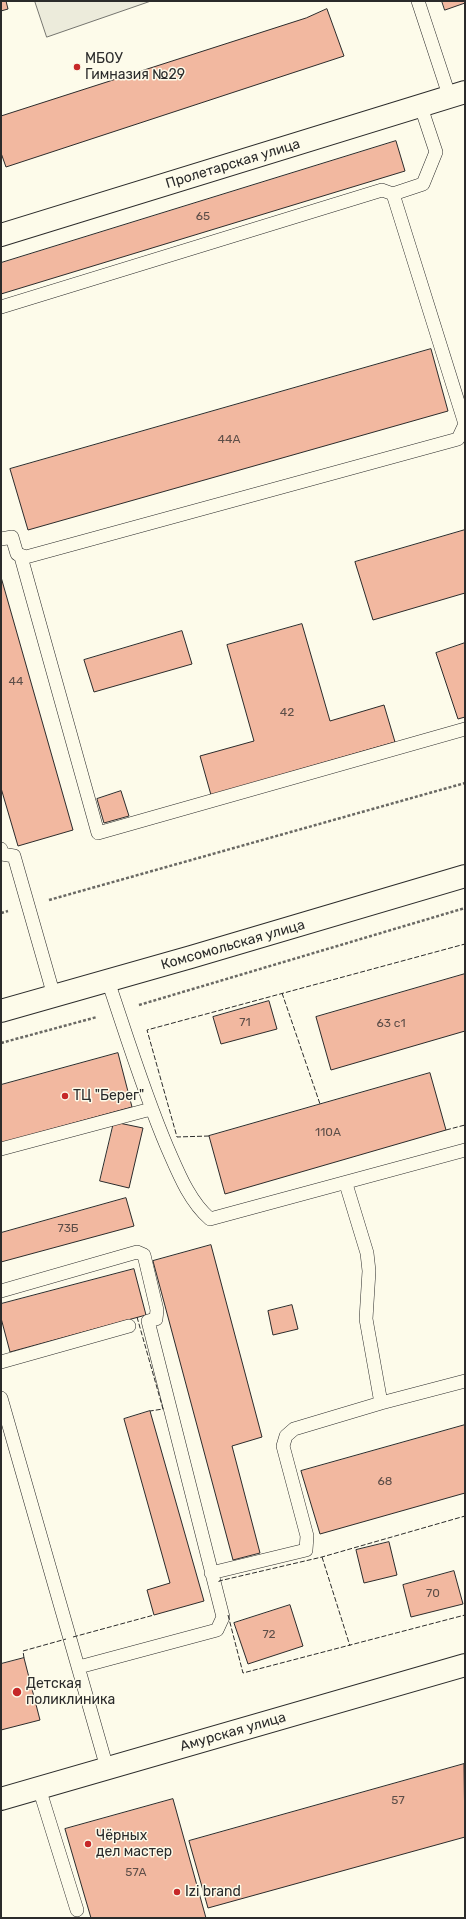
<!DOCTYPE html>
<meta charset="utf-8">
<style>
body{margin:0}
#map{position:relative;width:466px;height:1919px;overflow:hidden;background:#fdfbea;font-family:Rubik,sans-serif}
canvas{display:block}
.frame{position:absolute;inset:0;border:2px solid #2b2b2b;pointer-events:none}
</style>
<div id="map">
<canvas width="466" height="1919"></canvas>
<div class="frame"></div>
</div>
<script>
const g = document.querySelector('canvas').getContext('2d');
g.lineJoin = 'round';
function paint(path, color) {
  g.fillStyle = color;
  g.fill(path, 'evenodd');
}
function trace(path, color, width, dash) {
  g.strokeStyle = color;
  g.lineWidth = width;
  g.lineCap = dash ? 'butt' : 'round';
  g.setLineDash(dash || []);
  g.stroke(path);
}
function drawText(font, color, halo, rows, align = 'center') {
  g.font = font + ' Rubik,sans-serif';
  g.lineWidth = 3;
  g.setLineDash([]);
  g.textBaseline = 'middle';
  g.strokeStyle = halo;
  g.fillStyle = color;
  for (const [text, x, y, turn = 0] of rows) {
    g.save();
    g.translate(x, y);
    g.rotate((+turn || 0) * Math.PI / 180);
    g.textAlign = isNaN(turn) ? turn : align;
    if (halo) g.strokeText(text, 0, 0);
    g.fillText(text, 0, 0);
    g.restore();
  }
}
const green = new Path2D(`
 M35,1H151L47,37Z`);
const building = new Path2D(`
 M1,1H6L8,9L1,11Z
 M442,1H465V3L445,10Z
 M327,9L344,56L6,167L1,153V116L306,18Z
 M396,141L405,171L1,294V263Z
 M431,349L448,411L28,530L10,469Z
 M465,530V593L373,620L355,562Z
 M1,577L73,830L18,846L1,788Z
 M302,624L330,721L384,705L395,742L211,795L200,756L254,741L227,645Z
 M182,631L192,664L94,692L84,660Z
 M465,643V717L458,719L436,653Z
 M121,791L129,816L104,823L97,799Z
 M465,974V1031L331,1070L316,1017Z
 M269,1001L277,1029L221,1044L213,1017Z
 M118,1053L132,1107L1,1143V1085Z
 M430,1073L446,1130L225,1194L209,1136Z
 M114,1122L143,1128L129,1188L100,1181Z
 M126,1198L134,1226L1,1262V1233Z
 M211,1245L262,1437L232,1446L260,1553L233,1560L153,1261Z
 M134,1269L146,1315L10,1352L1,1318V1304Z
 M292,1305L298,1329L273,1335L268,1311Z
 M150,1411L204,1601L154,1615L147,1590L170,1583L124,1419Z
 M465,1425V1493L320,1534L301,1471Z
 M389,1542L397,1575L364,1583L356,1550Z
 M454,1571L463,1604L411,1617L403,1585Z
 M290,1605L303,1646L248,1664L234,1623Z
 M24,1658L40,1720L1,1730V1664Z
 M464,1764L465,1837L208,1908L189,1841Z
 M173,1799L206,1918H91L65,1829Z`);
const path = new Path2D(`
 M49,900L465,783
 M1,913L8,911
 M139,1005L465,908
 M1,1043L97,1017`);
const lane = new Path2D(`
 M418,1L450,98
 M393,194L423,184L436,152L421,107
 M1,307L382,190L393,194L465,424L458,439L26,557L17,554L12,537L1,539
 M21,557L98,833L465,729
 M1,849L2,854L14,856L54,996
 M108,981C127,1037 144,1093 167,1147C178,1172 189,1201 210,1219L465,1150
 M1,1149L151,1109
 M346,1184L367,1253L369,1271L366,1319L381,1403
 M1,1291L137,1252L144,1255L157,1310L156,1319L148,1321L223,1617L217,1630L79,1667
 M1,1362L129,1326
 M1,1398L107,1768
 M211,1573L306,1550L307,1536L283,1446L286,1436L294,1429L381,1403L465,1381
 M39,1788L77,1910`);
const street = new Path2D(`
 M1,235L465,92
 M1,1799L465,1665`);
const secondary = new Path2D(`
 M1,1011L191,957L465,876`);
const fence = new Path2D(`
 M282,993L320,1104
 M446,1130L465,1125
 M209,1136L177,1137L147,1030L465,944
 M137,1317L163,1409L150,1411
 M322,1557L350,1646
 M219,1582V1581L322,1557L465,1516
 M228,1615L243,1673L465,1615
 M73,1637L154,1615
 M24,1658L23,1651L66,1639`);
const markers = [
 [77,67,4,"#c62828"],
 [65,1096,4,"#c62828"],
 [17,1692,5,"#c62828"],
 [88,1844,4,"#c62828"],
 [177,1892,4,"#c62828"]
];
const numberNames = [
 ["65",203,217],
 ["44А",229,440],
 ["44",16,682],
 ["42",287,713],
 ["71",245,1023],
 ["63 с1",391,1024],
 ["110А",328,1133],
 ["73Б",68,1229],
 ["68",385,1482],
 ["70",433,1594],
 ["72",269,1635],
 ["57",398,1801],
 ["57А",136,1873]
];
const poiNames = [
 ["МБОУ",85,59],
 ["Гимназия №29",85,75],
 ["ТЦ \"Берег\"",73,1096],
 ["Детская",26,1684],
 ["поликлиника",26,1700],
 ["Чёрных",96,1836],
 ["дел мастер",96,1852],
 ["Izi brand",185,1892]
];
const streetNames = [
 ["Пролетарская улица",233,164,-17],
 ["Комсомольская улица",233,945,-16],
 ["Амурская улица",233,1732,-16]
];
paint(green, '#ecebdb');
trace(green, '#74746e', 1);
paint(building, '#f2b8a0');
trace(building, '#2b2b2b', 1);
trace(lane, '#2b2b2b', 14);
trace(street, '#2b2b2b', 24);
trace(secondary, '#2b2b2b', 24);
trace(path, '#6a6964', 2.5, [3, 2]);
trace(lane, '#fdfbea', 13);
trace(street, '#fdfbea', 22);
trace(secondary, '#fdfbea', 22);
trace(fence, '#2b2b2b', 1, [5, 2]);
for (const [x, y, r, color] of markers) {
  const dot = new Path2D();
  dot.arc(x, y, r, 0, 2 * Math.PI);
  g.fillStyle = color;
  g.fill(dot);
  trace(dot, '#fdfbea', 1.5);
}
drawText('12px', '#5d4e48', null, numberNames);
drawText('14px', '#2b2b2b', '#fdfbea', poiNames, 'left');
drawText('14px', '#2b2b2b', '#fdfbea', streetNames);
</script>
